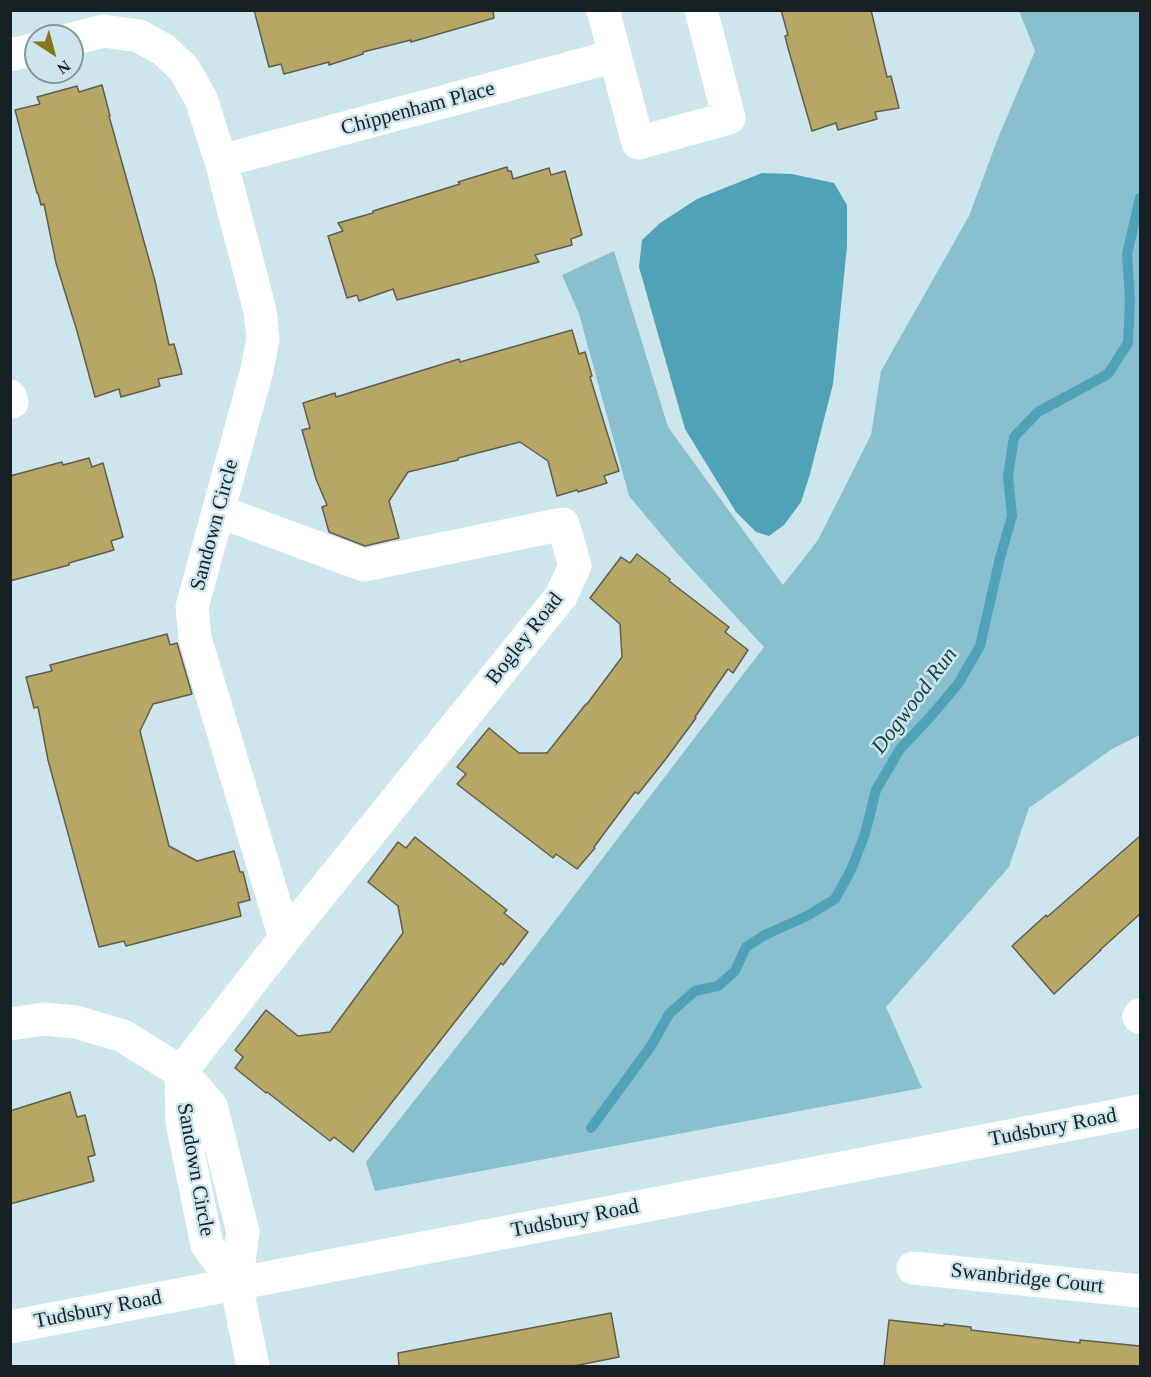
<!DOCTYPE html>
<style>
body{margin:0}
#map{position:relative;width:1151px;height:1377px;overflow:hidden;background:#cde6ee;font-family:Georgia,serif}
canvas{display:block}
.frame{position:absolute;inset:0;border:12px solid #172023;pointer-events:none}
.north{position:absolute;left:24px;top:24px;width:60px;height:60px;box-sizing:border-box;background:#cde6ee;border:2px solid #84979d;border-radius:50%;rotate:144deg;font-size:16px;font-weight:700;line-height:24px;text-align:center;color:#172023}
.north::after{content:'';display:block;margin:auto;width:21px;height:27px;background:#8a761a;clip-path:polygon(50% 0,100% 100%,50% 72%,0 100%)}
</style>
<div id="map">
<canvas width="1151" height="1377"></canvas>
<div class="frame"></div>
<div class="north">N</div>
</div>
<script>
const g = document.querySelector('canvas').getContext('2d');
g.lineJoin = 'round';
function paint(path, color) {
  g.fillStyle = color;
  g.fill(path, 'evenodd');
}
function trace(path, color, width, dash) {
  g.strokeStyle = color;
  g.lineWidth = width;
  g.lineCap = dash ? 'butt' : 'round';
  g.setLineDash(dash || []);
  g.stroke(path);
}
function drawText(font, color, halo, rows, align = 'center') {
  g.font = font + ' Georgia,serif';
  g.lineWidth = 5;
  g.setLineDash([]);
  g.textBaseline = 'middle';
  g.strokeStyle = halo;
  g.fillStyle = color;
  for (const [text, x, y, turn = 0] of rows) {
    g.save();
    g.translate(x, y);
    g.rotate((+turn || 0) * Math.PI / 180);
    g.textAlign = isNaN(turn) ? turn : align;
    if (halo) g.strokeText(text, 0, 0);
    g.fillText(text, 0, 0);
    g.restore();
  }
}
const green = new Path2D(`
 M1019,11H1140V735L1112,749L1029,808L1009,867L886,1007L922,1088L375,1191L366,1162L531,952L764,647L676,552L629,496L579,314L562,275L614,251L668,427L783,585L818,540L871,435L881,371L969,216L998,138L1035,51Z`);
const water = new Path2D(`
 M762,173L792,174L834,183L847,205V246L833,384L810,474L801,502L784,525L769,536L756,532L736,512L685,429L639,267L642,240L660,223L697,199Z`);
const stream = new Path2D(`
 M591,1128L651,1046L669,1014L695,991L718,986L735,971L746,947L765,935L807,916L835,899L851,870L865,834L876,790L900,749L932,715L958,684L980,646L1000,558L1012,516L1008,476L1014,437L1038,412L1108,374L1128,343L1130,301L1127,254L1140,198`);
const building = new Path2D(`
 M254,10H493L494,18L411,42V40L363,52V54L329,65V62L284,74L281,64L269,67Z
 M781,10H871L887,77L891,76L899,108L875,112L877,119L838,130L836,123L812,131L788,48L785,36L788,35Z
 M102,85L110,116H109L155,281L169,345L174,344L182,374L158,379L160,386L121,397L119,389L95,397L77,331L56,263L44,204L41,205L38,193H37L15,110L40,104L37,97L77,86L79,92Z
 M507,167L508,171H511L513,179L549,168L551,175L565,171L582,235L571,239L572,245L535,255L539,262L397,300L393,289L359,301L357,295L347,298L328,236L343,231L338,223L373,213V211L460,184L458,182Z
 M572,330L579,354L585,352L592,376L590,377L619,471L604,476L607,483L578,492L577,490L557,496L548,461L520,442L458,458V460L408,472L389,501L399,538L365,546L329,532L322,507L327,505L316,479L302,430L310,428L303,403L335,393L336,397L459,359L460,362Z
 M89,458L92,467L103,463L123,537L111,541L114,550L69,563V565L10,581V476L62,462L63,465Z
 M637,554L670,579L669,581L729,627L725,632L748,650L733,673L728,669L695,717L696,718L665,760L638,794L635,792L594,847L595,848L577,869L556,854L553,858L457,784L466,774L457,767L489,728L519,753H547L586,704H587L622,657L620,624L590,598L621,557L630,563Z
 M167,634L170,645L177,643L192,694L153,704L140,731L169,846L197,861L234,851L240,872H243L250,900L238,903L241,916L126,946L124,941L99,947L48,760L38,707L34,708L26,677L52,671L50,665Z
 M1140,836V914L1100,950H1101L1054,994L1012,946L1046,915L1047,917Z
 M415,837L507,910L504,913L528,932L503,965L501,963L353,1152L334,1137L330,1141L267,1092L266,1093L235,1068L243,1057L235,1050L266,1010L298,1036L330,1032L403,933L398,906L368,882L398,842L406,848Z
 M70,1092L77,1117L85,1115L95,1155L88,1157L94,1181L10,1204V1111Z
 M611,1313L619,1357L574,1366H399L398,1353Z
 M889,1320L944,1326V1324L971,1327V1330L1080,1343V1340L1140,1346V1366H884Z`);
const minor = new Path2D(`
 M603,10L638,143L729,118L701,10
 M72,39L104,31L139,36L164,50L184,69L201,99L221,161L260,311L263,339L257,370L192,607L195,638L285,938L181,1072L182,1122L207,1245L236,1284
 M10,55L36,49
 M221,161L615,56
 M10,396L12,402H10
 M218,511L364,565L563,524L575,566L561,596L285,938
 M1139,1017L1140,1015
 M10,1024L44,1019L76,1022L123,1036L181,1072L211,1106L243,1232L236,1284L253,1366
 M913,1268L1140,1291
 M10,1327L1140,1111`);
const streetNames = [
 ["Chippenham Place",418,109,-15],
 ["Sandown Circle",215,525,-75],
 ["Bogley Road",525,639,-52],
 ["Tudsbury Road",1053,1128,-11],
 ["Sandown Circle",195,1170,80],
 ["Tudsbury Road",575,1219,-11],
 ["Swanbridge Court",1027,1279,6],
 ["Tudsbury Road",98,1310,-11]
];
const waterNames = [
 ["Dogwood Run",915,701,-53]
];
paint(green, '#88c0d0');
paint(water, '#50a2b8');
trace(stream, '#50a2b8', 10);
paint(building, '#b7a767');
trace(building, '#625e4b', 1.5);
trace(minor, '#fff', 33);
drawText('21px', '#172023', '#cde6ee', streetNames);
drawText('italic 22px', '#183e48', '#cde6ee', waterNames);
</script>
